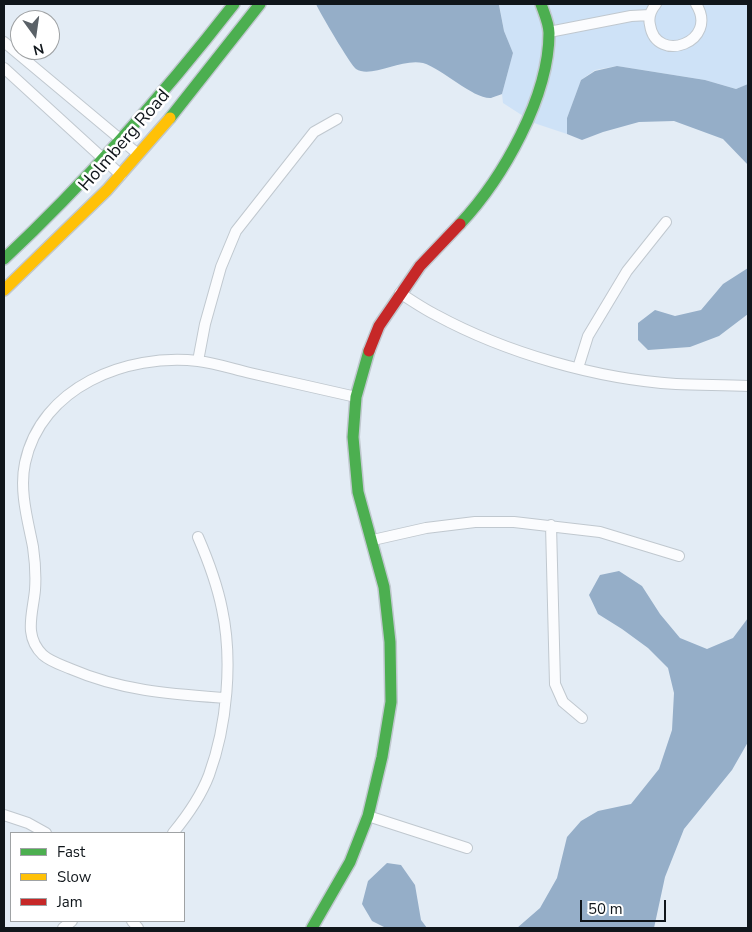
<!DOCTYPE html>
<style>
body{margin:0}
#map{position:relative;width:752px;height:932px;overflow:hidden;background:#e3ecf5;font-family:"Nunito Sans",sans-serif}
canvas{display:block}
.frame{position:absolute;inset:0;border:5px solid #10161b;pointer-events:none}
.legend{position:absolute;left:10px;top:832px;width:175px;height:90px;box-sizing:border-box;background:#fff;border:1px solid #9fa2a4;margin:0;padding:6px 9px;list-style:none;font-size:15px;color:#10161b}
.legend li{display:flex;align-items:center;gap:10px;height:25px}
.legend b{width:25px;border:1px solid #9fa2a4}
.north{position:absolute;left:10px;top:10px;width:50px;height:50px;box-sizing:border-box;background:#fff;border:1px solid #9fa2a4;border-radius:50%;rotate:166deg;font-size:14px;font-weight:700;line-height:20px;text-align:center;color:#10161b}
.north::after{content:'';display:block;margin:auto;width:18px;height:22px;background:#5a6167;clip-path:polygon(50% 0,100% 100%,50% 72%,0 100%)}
.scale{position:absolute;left:580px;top:900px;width:86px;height:22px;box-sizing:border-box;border:2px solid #10161b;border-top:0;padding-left:6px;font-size:15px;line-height:18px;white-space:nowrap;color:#10161b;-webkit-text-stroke:4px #fff;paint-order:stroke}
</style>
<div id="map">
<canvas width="752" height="932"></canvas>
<div class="frame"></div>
<ul class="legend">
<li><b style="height:6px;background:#4caf50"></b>Fast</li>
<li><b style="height:6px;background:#ffc107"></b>Slow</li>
<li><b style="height:6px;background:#c62828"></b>Jam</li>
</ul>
<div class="north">N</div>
<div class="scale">50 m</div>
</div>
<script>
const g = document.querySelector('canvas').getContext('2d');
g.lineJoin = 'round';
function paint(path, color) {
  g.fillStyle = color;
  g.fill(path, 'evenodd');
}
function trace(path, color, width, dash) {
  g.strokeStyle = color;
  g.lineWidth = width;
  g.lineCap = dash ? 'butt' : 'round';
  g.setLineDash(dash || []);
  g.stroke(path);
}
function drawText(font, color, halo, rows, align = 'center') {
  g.font = font + ' "Nunito Sans",sans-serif';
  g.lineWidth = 5;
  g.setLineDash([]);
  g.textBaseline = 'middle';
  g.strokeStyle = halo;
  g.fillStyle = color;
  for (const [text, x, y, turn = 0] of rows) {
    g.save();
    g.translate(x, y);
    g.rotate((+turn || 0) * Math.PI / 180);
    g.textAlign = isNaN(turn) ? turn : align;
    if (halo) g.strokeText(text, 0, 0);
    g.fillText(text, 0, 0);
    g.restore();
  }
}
const green = new Path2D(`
 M499,4H748V84L736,89L705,80L617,66L595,70L581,80L567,118V134L534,123L503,103L502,94L513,53L504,31Z`);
const water = new Path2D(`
 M316,4H497L499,5L504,31L513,53L502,94C499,95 494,97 491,98C473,99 443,69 423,63C401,58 371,79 356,69C350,64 320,13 316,4Z
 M617,66L705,80L736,89L748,84V165L723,139L674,121L639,122L603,132L582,140L567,134V118L581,80L595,71Z
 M748,268V314L719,336L690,347L648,350L638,340V323L655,310L675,316L701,310L723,284Z
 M619,571L642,586L660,614L680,638L707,649L733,638L748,618V742L732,770L684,829L665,877L654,928H517L540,908L557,878L567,837L581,821L598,811L631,804L659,769L672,730L674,693L668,668L648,648L622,629L598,614L589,595L600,575Z
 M387,863L401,865L415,885L421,920L427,928H386L372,921L362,904L368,881Z`);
const street = new Path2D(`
 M656,4C651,10 648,17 650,25C656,65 720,42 696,4
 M549,32L631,16L650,15
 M4,42L138,154
 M4,68L121,175
 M400,293C412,301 424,309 436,315C506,353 597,379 676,384C700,385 724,385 748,386
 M198,361L205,324L221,267L236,231L314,132L337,119
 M578,368L588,336L627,271L666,222
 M551,525L555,684L563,702L582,718
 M373,540L426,528L475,522H514L600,532L679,556
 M225,698C171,694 122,691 71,669C62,665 51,662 43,655C23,636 33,613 35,590C36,576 35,561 33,547C28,521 19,491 25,463C41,387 126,353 198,361C215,363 233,369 250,373C285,381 321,389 356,397
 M4,815L28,823L46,833
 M368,816L467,848
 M173,833C187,816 201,796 209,775C227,726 233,660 222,609C217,584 208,560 198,537
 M132,921L138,928
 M63,928L72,921`);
const fast = new Path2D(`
 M170,118L260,4
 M460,224C503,178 549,97 549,33C549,24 544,13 541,4
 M4,259C88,180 163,95 234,4
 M312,928L350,862L368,816L382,757L391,702L390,642L384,587L358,492L353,437L356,397L369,351`);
const slow = new Path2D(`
 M4,290L107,190L170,118`);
const jam = new Path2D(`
 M369,351L379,326L420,266L460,224`);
const streetNames = [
 ["Holmberg Road",125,141,-49]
];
paint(green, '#cee2f7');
paint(water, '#95aec8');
trace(street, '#c0c8cf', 12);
trace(fast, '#c0c8cf', 14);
trace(slow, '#c0c8cf', 14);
trace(jam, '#c0c8cf', 14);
trace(street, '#fbfcfe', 10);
trace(fast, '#4caf50', 11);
trace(slow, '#ffc107', 11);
trace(jam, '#c62828', 11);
drawText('18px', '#10161b', '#fff', streetNames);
</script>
